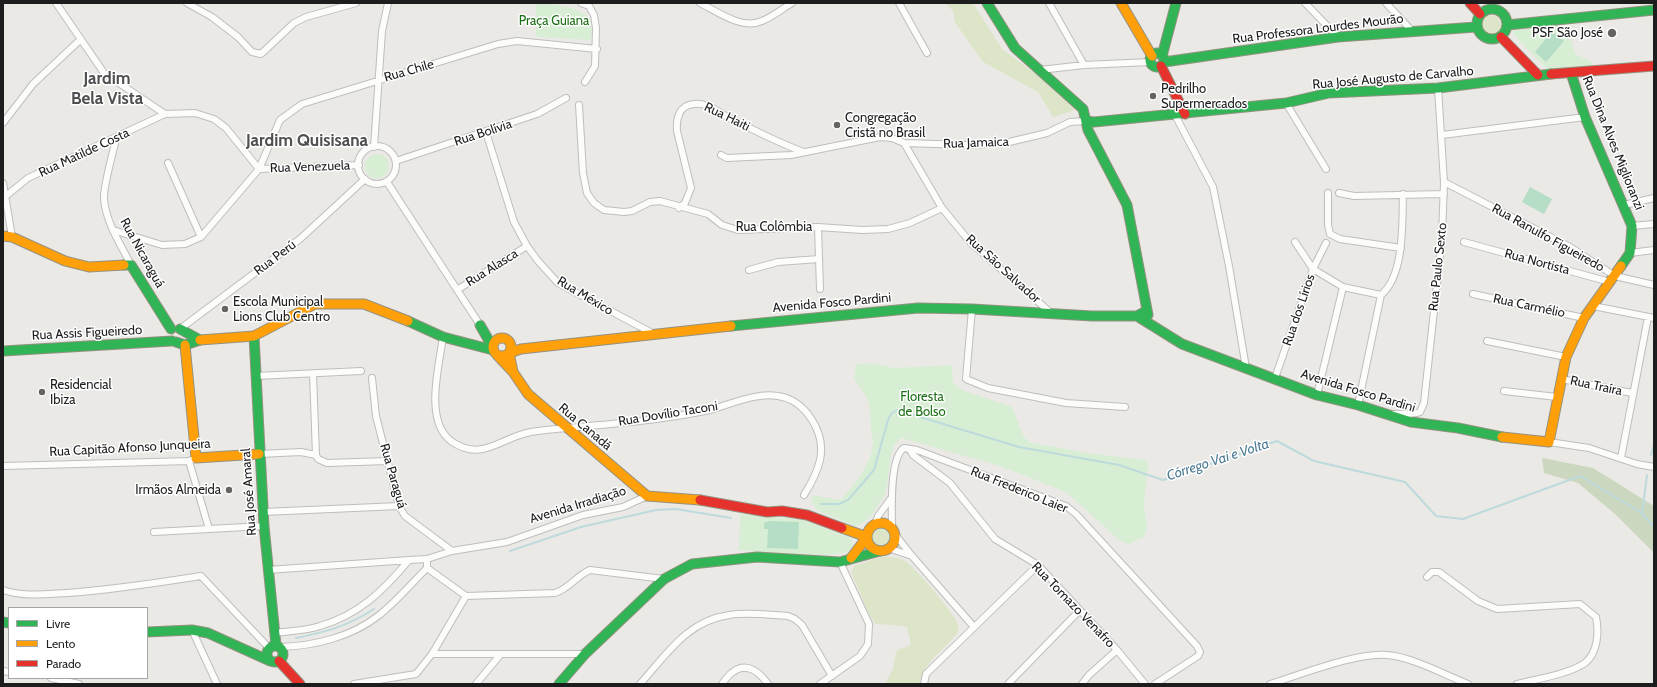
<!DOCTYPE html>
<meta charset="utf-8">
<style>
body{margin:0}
#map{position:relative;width:1657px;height:687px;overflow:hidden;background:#ebe9e6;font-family:Cabin,sans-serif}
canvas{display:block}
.frame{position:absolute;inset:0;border:4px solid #1d1d1d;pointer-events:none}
.legend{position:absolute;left:8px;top:607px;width:140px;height:72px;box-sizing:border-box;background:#fff;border:1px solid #a5a5a5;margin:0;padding:5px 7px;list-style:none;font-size:12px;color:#1d1d1d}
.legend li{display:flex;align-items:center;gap:8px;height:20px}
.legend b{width:20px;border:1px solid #a5a5a5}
</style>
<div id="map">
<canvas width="1657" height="687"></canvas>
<div class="frame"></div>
<ul class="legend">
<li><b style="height:5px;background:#30b455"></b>Livre</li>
<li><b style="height:5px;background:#ff9f0a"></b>Lento</li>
<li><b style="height:5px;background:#e5322d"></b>Parado</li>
</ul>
</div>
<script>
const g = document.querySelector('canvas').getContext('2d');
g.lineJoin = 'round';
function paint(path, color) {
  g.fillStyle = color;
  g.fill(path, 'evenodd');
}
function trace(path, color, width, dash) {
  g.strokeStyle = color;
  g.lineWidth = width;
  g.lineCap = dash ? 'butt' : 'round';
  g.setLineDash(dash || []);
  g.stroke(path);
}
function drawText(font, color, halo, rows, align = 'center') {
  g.font = font + ' Cabin,sans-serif';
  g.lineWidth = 3;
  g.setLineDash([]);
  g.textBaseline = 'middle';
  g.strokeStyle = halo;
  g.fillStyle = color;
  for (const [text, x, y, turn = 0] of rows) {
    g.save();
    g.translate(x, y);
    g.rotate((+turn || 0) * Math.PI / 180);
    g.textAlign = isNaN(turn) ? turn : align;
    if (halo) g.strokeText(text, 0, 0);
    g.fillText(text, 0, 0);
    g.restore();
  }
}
const grass = new Path2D(`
 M945,3H973L1002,49L1036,74L1075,110L1053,117L1038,92L983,62L954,21V12Z
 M1481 25a10 10 0 1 1 20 0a10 10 0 1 1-20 0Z
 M871 537a10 10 0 1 1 20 0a10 10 0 1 1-20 0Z
 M881,557C889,557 897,556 905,561C915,567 955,614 958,625C959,628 958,631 957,634C947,646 918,668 921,684H885L893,669L896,652L899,649L907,647L911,644L907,627C902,625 883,625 875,624L869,614L851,572L854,566Z`);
const forest = new Path2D(`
 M1542,458L1593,468L1654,506V553L1615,514L1578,483L1544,473Z`);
const park = new Path2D(`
 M536,3C549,3 582,7 589,18C593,25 591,33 591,40L539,37L536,35Z
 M1559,25L1561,31L1572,41L1575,54L1592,62V66L1548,70L1513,34L1514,30L1517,29Z
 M365 166a12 12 0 1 1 24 0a12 12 0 1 1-24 0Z
 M874,363L894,368L952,365L953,383L962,390L1012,407L1024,437L1029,442L1086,453L1146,460L1148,465L1144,505L1147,527L1144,537L1129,544L1119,540L1066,492L1000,466L901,438C885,450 892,478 884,496C882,500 878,504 876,509C871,517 864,524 855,526L818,511L811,501L812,495L841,500C854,483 871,466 873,444C874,439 871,434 871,429C870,400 870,402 854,378L856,364Z
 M740,514L803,520L850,538C854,543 854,548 848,551C832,560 761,552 739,550Z`);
const pitch = new Path2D(`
 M1552,31L1564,41L1546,62L1535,52Z
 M1530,187L1552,199L1544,214L1522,202Z
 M769,521L799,522L798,549L767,548L768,529H764V523Z`);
const stream = new Path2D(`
 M1651,455L1654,445
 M821,504H839L848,500L874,470L888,420L891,414L897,410L1019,447L1119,465L1163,480L1277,441L1314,461L1405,482L1436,516L1463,519L1580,476L1642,513L1654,527
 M1642,513L1647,475
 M510,551L581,527L656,510L676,509L731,518
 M296,638C326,632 348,626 374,609`);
const street = new Path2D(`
 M56,3L104,73L165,114
 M187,3L212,17L238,37L252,52L261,54L294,23L306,17L356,3
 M581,3L589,6L594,15L596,28L595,66L585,82
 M700,3C718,12 742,30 762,21C772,17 782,9 792,3
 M899,3L927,53
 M1049,3L1084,65
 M1305,3L1338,37
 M1386,3L1412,31
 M1040,70L1084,65L1150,62
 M1286,103L1326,169
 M579,105L583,173L587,193L594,203L604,210L624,212L632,211L650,202L660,201L708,214L722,225L738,230L818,227L862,230L888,229L910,223L942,208
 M1175,115L1213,187L1229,266L1246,368
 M3,123L33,84L80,40
 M486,132L514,222L527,246L538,261L558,283L654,334
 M1442,135L1585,117
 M116,139C113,153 103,187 104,199C106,223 121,245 131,265
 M904,143L942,208L970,242L1051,313
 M358 165a19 19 0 1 1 38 0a19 19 0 1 1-38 0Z
 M374,147L382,31L388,3
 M721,155L727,158L791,155L880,137L892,138L904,143L968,145L1005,143L1047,133L1070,122L1086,121
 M396,161L537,114L566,98
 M168,163L201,237
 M387,182L480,325
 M1444,182L1570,247L1615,276L1654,285
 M3,183L12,237
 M1328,193V225L1330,234L1340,239L1401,248
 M1339,193L1354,196L1444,194
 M3,196H6L28,178L165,114L195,113L214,119L226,128L259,169L359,165
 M1624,205L1654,198
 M679,208L685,203L691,188L677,131C676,119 679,105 694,104C708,102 719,113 731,119C755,130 778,143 804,152
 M1632,226L1654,224
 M818,227L820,289
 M113,230L162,245L185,244L201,237L259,169L280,120L302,104L498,44L517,41L597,49
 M1295,242L1313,269L1343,287L1381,295
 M1464,242L1610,282
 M1630,253L1654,250
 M749,270L778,262L819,259
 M457,290L527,246
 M1473,294L1584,318
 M1593,306L1654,318
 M972,309L966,379L988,388L1066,403L1125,407
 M180,329L300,239L365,179
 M443,337C439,366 424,421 451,441C482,463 501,437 531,432C543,430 555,429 567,428C612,424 660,420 705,411C728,406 754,392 778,396C805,400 826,432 820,460C817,473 811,484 804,495
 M1487,341L1566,357
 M313,374L316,455
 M256,376L361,371
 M372,378L376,416L399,506L405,516L452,551
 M1275,378L1313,269L1326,243
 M1561,379L1632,393
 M1504,391L1557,397
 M1317,395L1343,287
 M1358,405L1381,295C1405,275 1402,222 1403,194
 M1388,415C1399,412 1410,416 1420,412L1424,403L1442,237L1444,182L1438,88
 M1549,442L1589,448L1637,464L1654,467
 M910,450L913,455L950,483L995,539L1038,565L1117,650L1145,684
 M259,454L301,452L316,455L318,459L327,463L388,461
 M1621,458L1648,317
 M189,461L209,529
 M3,466L189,461L196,458
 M263,512L399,506
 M875,524L878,516L892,497
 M892,529C892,512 889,458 904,448L917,450L1066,506L1076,514L1197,646L1200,652L1198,656L1155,684
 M154,532L264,526
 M894,533L912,556L974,627
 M888,548L912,556
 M427,559L452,551L507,542L583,515L623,507L647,496
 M427,568L466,596
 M268,570L409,560
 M1427,577L1432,572H1439L1478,601L1497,609L1580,604L1596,617C1599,631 1598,653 1585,663C1569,674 1537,679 1517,684
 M3,590C23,597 46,594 67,593C112,590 156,583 201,576L269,648
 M192,630L217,684
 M275,633C289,631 306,631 320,626C359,615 384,590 409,560L427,559V568C411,584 396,602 378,616C351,637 314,646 280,647
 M432,654H585
 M3,671L9,672
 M51,678L79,684
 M354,684L416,674L432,654L466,596L555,593C569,589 576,576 590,570L664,579
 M476,684L500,655
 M640,684C667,654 687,621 729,615C748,612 769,615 788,616L795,619L802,625L832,676
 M722,684C725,680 729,674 733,672C747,661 760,673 768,684
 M820,684L860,656L868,644L869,624L840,562
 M924,684L926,674L1038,565
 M1008,684L1080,610
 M1082,684L1089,675L1117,650
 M1270,684C1300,675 1357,652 1387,655C1412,657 1443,674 1468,684`);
const fast = new Path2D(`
 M987,3L1015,48L1083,109L1088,130L1127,205L1148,315
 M1477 24a15 15 0 1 1 30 0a15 15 0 1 1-30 0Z
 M1507,25L1654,10
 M1150 60a7 7 0 1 1 14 0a7 7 0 1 1-14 0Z
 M1162,56L1176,3
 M1164,62L1338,37L1476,27
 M1571,73L1585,117L1632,226L1630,253L1621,266
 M1086,121L1094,122L1286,103L1329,93L1438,88L1551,74
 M124,265H131L171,329
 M1137,316L1182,344L1317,395L1358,405L1411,422L1458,428L1502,437
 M408,321L443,337L493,350
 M480,325L492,346
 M731,326L918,308L972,309L1092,316H1137L1146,311
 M254,336L264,526L276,645
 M176,342L185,345L200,340L180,329
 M3,351L172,341
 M3,622L9,623
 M147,632L192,630L208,633L270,661
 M267 654a8 8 0 1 1 16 0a8 8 0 1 1-16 0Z
 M559,684L585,654L664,579L692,564L757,557L840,562L880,551`);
const slow = new Path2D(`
 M1121,3L1152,56
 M3,236L12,237L65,261L89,267L124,265
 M493 347a9 9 0 1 1 18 0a9 9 0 1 1-18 0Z
 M200,340L254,336L315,304H364L408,321
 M185,345L196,458L259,454
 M497,355L513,372L528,394L647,496L700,500
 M513,372L509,353L521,349L731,326
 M1502,437L1549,442L1566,357L1584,318L1621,266
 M867 537a14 14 0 1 1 28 0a14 14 0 1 1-28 0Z
 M842,528L867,537L851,558`);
const jam = new Path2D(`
 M1470,3L1480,14
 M1501,37L1538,75
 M1161,66L1185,114
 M1551,74L1654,66
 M700,500L767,512L782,511L807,515L842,528
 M279,661L300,684`);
const markers = [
 [1612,33,5,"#656463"],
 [1153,96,4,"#656463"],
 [837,125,4,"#656463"],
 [225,309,4,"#656463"],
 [42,392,4,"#656463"],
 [229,490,4,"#656463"]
];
const parkNames = [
 ["Praça Guiana",554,21],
 ["Floresta",922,397],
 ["de Bolso",922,412]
];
const streetNames = [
 ["Rua Professora Lourdes Mourão",1318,29,-7],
 ["Rua Chile",409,71,-16],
 ["Rua José Augusto de Carvalho",1393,78,-5],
 ["Rua Haiti",727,117,26],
 ["Rua Bolívia",483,133,-18],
 ["Rua Jamaica",976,143,-2],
 ["Rua Dina Alves Miglioranzi",1613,143,68],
 ["Rua Matilde Costa",84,153,-25],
 ["Rua Venezuela",310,167,-2],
 ["Rua Colômbia",774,227],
 ["Rua Ranulfo Figueiredo",1548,238,29],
 ["Rua Nicaraguá",142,253,61],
 ["Rua Perú",275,258,-37],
 ["Rua Nortista",1537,262,15],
 ["Rua Paulo Sexto",1438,267,-84],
 ["Rua Alasca",492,268,-32],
 ["Rua São Salvador",1003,269,42],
 ["Rua México",585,296,31],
 ["Avenida Fosco Pardini",832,303,-5],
 ["Rua Carmélio",1529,306,12],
 ["Rua dos Lírios",1299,310,-71],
 ["Rua Assis Figueiredo",87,333,-3],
 ["Rua Traíra",1596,386,12],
 ["Avenida Fosco Pardini",1358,391,17],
 ["Rua Dovílio Taconi",668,414,-9],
 ["Rua Canadá",585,427,40],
 ["Rua Capitão Afonso Junqueira",130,448,-3],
 ["Rua Paraguá",393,476,74],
 ["Rua Frederico Laier",1019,490,22],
 ["Rua José Amaral",249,492,-94],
 ["Avenida Irradiação",578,505,-17],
 ["Rua Tomazo Venafro",1073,605,46]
];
const poiNames = [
 ["PSF São José",1603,33,"right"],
 ["Pedrilho",1161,89],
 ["Supermercados",1161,104],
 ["Congregação",845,118],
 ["Cristã no Brasil",845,133],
 ["Escola Municipal",233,302],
 ["Lions Club Centro",233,317],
 ["Residencial",50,385],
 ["Ibiza",50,400],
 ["Irmãos Almeida",221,490,"right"]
];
const waterNames = [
 ["Córrego Vai e Volta",1218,460,-18]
];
const districtNames = [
 ["Jardim",107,79],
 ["Bela Vista",107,99],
 ["Jardim Quisisana",307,141]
];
paint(grass, '#dde5c8');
paint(forest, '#cbd7be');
paint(park, '#d8eed4');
paint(pitch, '#b6ddc6');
trace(stream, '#bddadc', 2);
trace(street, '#bebebc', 8);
trace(fast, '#949280', 11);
trace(slow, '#949280', 11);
trace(jam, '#949280', 11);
trace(street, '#fcfcfb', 6);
trace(fast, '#30b455', 9);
trace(slow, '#ff9f0a', 9);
trace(jam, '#e5322d', 9);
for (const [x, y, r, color] of markers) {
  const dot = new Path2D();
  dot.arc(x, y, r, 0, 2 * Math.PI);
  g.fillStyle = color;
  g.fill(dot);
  trace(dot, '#fff', 1.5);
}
drawText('13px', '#1e7017', '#fff', parkNames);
drawText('13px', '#1d1d1d', '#fff', streetNames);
drawText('13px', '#1d1d1d', '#fff', poiNames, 'left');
drawText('italic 14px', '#4d7c94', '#fff', waterNames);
drawText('bold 17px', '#505050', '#fff', districtNames);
</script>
